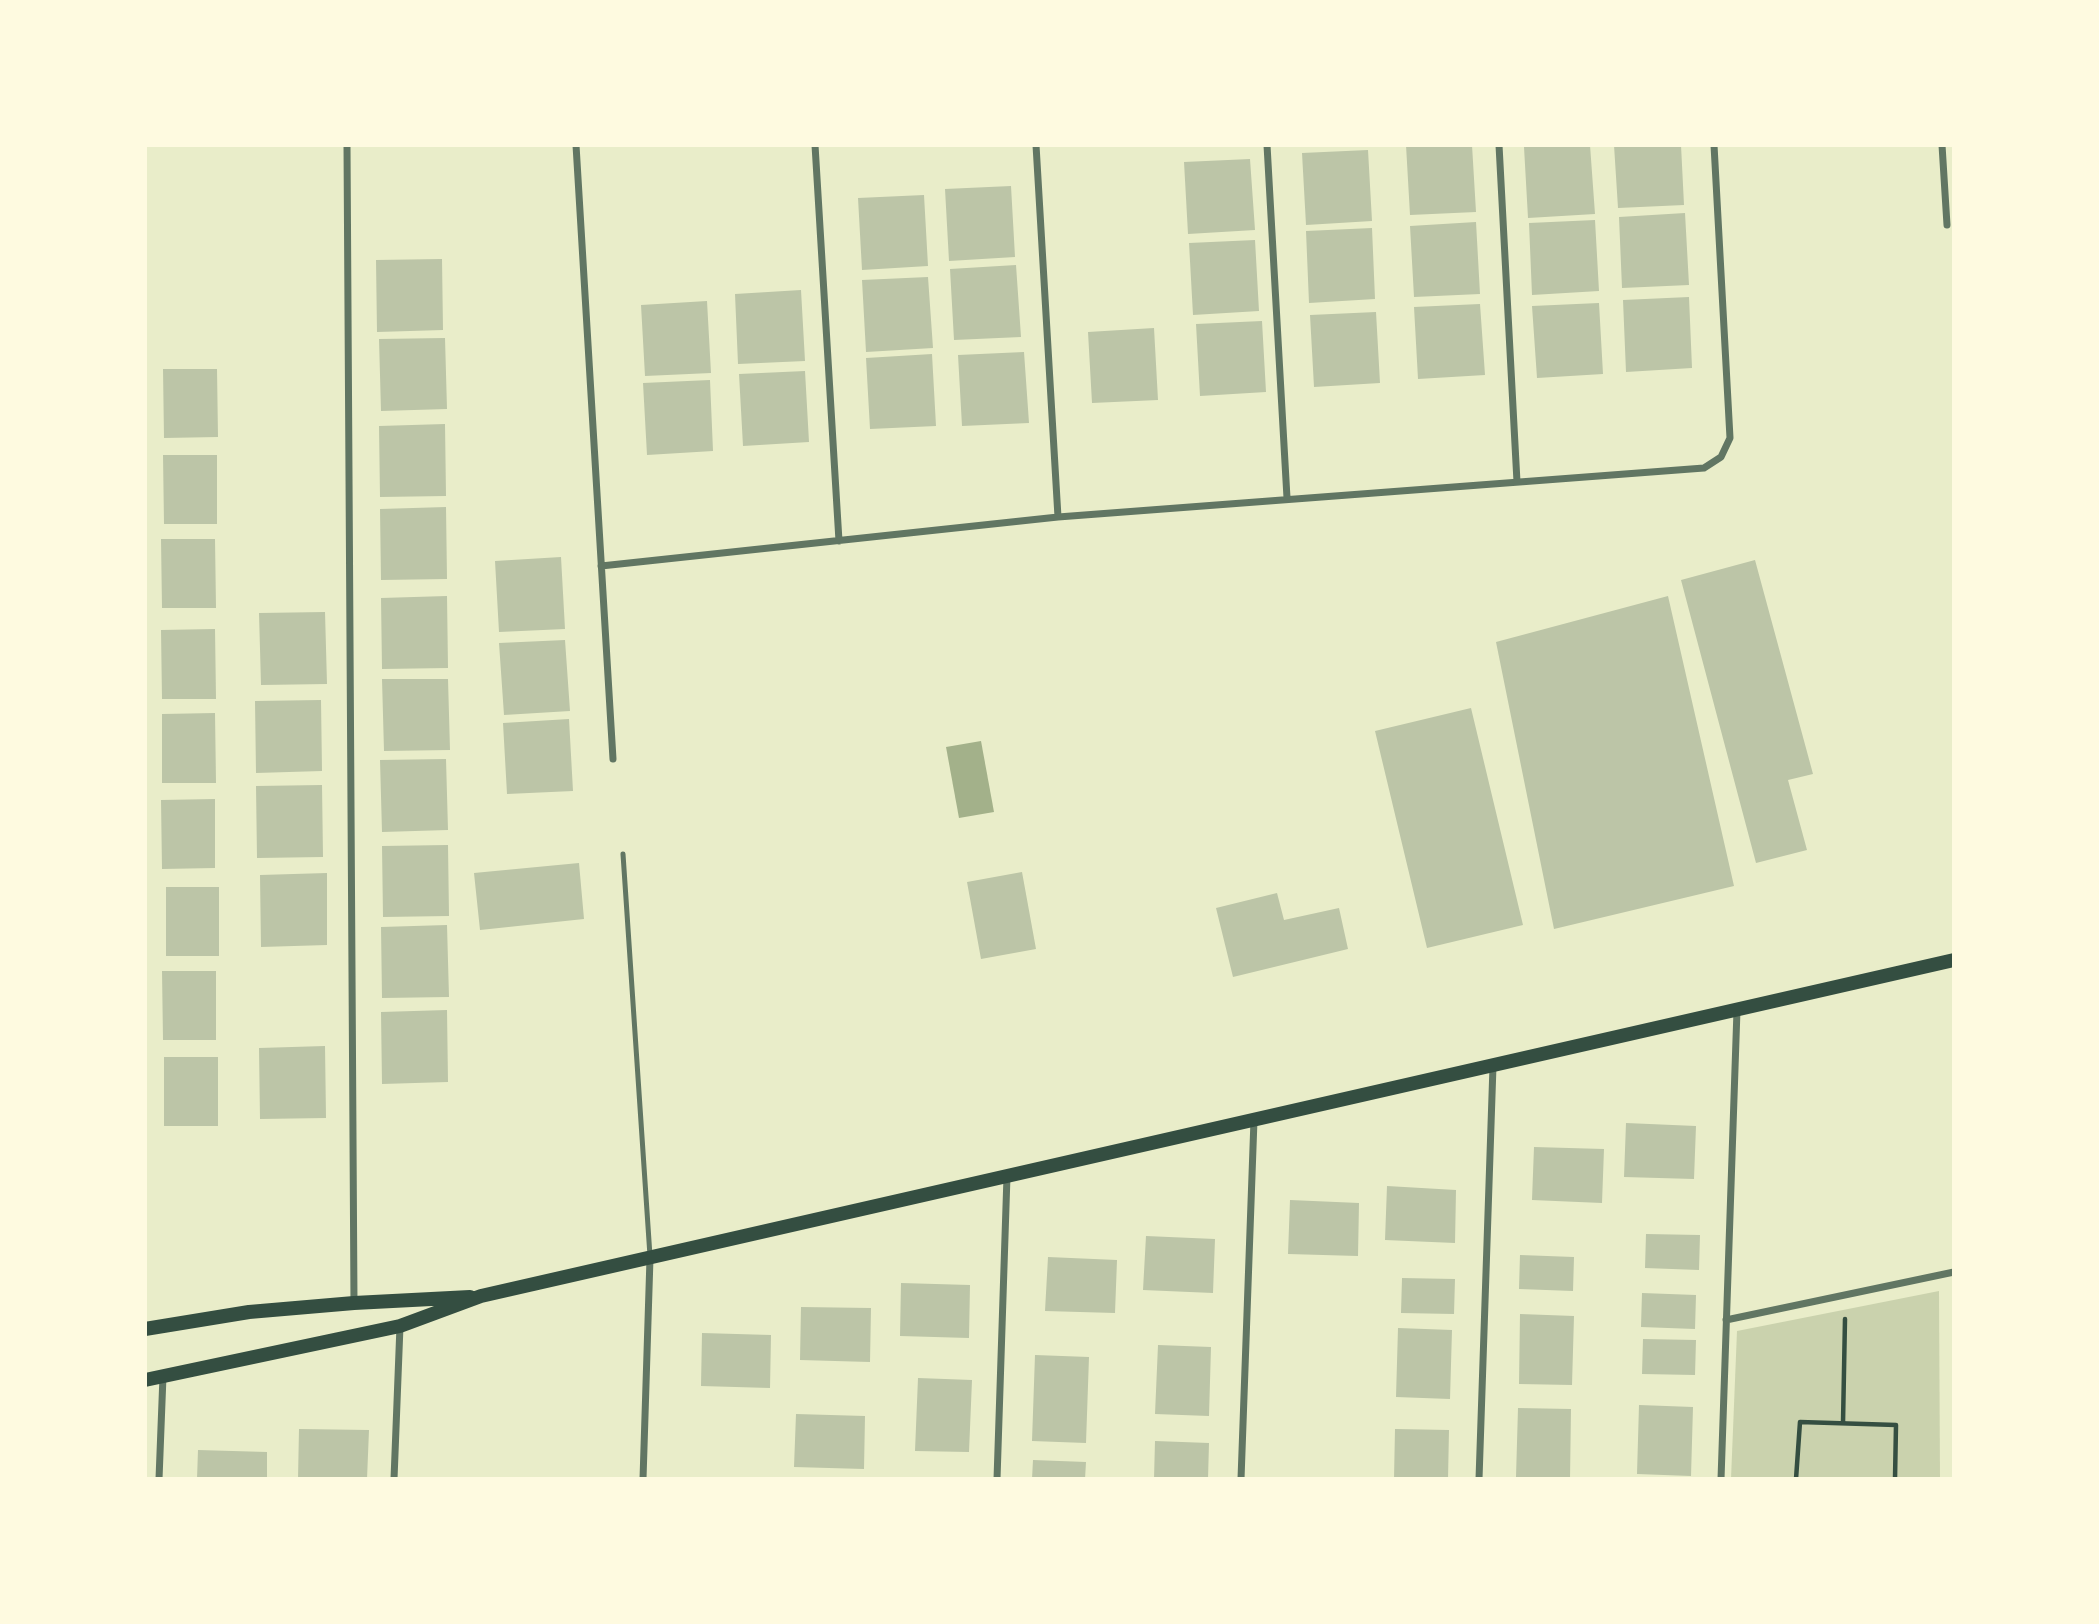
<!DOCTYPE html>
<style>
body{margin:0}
#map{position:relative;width:2099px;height:1624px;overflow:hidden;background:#e9edc9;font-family:"Crimson Pro",serif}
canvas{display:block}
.frame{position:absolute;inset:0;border:147px solid #fefae0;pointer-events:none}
</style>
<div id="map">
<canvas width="2099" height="1624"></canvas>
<div class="frame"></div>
</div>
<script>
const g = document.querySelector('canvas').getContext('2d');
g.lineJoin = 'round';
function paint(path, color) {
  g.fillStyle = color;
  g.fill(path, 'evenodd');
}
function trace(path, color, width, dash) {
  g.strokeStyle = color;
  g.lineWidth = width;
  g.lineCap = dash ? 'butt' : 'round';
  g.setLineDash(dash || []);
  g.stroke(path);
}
const green = new Path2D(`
 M1939,1291L1940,1479H1731L1737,1331Z`);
const water = new Path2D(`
 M981,741L994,812L959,818L946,747Z`);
const building = new Path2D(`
 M1406,145H1472L1476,212L1410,215Z
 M1544,145H1590L1595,214L1528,218L1524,147Z
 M1614,145H1681L1684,205L1618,208Z
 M1368,150L1372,221L1306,225L1302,153Z
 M1250,159L1255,230L1188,234L1184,162Z
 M1011,186L1015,257L949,261L945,189Z
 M924,195L928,266L862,270L858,198Z
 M1685,213L1689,285L1622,288L1619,217Z
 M1595,220L1599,291L1532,295L1529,223Z
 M1476,222L1480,294L1414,297L1410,226Z
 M1372,228L1375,299L1309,303L1306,231Z
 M1255,240L1259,311L1193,315L1189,243Z
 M442,259L443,330L377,332L376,260Z
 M1016,265L1021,337L954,340L950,269Z
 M928,277L933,348L866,352L862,280Z
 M801,290L805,361L738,364L735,294Z
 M1689,297L1692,368L1626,372L1623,300Z
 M707,301L711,373L645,376L641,305Z
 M1599,303L1603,374L1537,378L1532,306Z
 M1480,304L1485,375L1418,379L1414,307Z
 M1376,312L1380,383L1314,387L1310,315Z
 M1262,321L1266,392L1200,396L1196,324Z
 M1154,328L1158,400L1092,403L1088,332Z
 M445,338L447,409L381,411L379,339Z
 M1024,352L1029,423L962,426L958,355Z
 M932,354L936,426L870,429L866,358Z
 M163,369H217L218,437L164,438Z
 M805,371L809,442L743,446L739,374Z
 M710,380L713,451L647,455L643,383Z
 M445,424L446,496L380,497L379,426Z
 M163,455H217V524H164Z
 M446,507L447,579L381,580L380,509Z
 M161,539H215L216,608H162Z
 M561,557L565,629L499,632L495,561Z
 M1755,560L1813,774L1788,780L1807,850L1756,863L1681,580Z
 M447,596L448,668L382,669L381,598Z
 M1668,596L1734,886L1554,929L1496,642Z
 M325,612L327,684L261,685L259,613Z
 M215,629L216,699H162L161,630Z
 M565,640L570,711L504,715L499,643Z
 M382,679H448L450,750L384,751Z
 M321,700L322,771L256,773L255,701Z
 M1471,708L1523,925L1427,948L1375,731Z
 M215,713L216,783H162V714Z
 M569,719L573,791L507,794L503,723Z
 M446,759L448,830L382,832L380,760Z
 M322,785L323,857L257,858L256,786Z
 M215,799V868L162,869L161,800Z
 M448,845L449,916L383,917L382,846Z
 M579,863L584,919L480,930L474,873Z
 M1022,872L1036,949L981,959L967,882Z
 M327,873V945L261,947L260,875Z
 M166,887H219V956H166Z
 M1277,893L1284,920L1339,908L1348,949L1233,977L1216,908Z
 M447,925L449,997L382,998L381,927Z
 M162,971H216V1040H163Z
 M447,1010L448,1082L382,1084L381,1012Z
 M325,1046L326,1118L260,1119L259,1048Z
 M164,1057H218V1126H164Z
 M1626,1123L1696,1126L1694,1179L1624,1177Z
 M1534,1147L1604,1149L1602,1203L1532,1200Z
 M1387,1186L1456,1190L1455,1243L1385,1240Z
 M1290,1200L1359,1203L1358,1256L1288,1254Z
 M1646,1234L1700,1235L1699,1270L1645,1268Z
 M1146,1236L1215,1239L1213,1293L1143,1290Z
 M1520,1255L1574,1257L1573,1291L1519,1289Z
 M1048,1257L1117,1260L1115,1313L1045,1311Z
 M1402,1278L1455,1279L1454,1314L1401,1313Z
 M901,1283L970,1285L969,1338L900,1336Z
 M1642,1293L1696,1295L1695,1329L1641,1327Z
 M801,1307L871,1308L870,1362L800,1360Z
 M1520,1314L1574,1316L1572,1385L1519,1384Z
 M1398,1328L1452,1330L1450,1399L1396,1397Z
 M702,1333L771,1335L770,1388L701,1386Z
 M1643,1339L1696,1340L1695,1375L1642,1374Z
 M1158,1345L1211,1347L1209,1416L1155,1414Z
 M1035,1355L1089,1357L1086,1443L1032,1441Z
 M918,1378L972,1380L969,1452L915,1451Z
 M1639,1405L1693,1407L1691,1476L1637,1474Z
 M1518,1408L1571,1409L1570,1479L1516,1477Z
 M796,1414L865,1416L864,1469L794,1467Z
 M299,1429L369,1430L367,1479H298Z
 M1395,1429L1449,1430L1448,1479H1394Z
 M1155,1441L1209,1443L1208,1479H1154Z
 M198,1450L267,1452V1479H197Z
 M1033,1460L1086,1462L1085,1479H1032Z`);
const path = new Path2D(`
 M1843,1423L1845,1319
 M1796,1479L1800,1422L1896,1425L1895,1479`);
const service = new Path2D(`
 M623,854L650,1256`);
const minor = new Path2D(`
 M347,145L354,1303
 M576,145L613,759
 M815,145L839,541
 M1036,145L1058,517
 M1267,145L1287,498
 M1499,145L1517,482
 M1942,145L1947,225
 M601,566L1058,517L1704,468L1721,457L1730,438L1714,145
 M1726,1320L1954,1272
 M159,1479L163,1376
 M394,1479L400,1326
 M643,1479L650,1258
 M997,1479L1007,1176
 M1241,1479L1254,1120
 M1479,1479L1493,1066
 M1721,1479L1737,1010`);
const secondary = new Path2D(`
 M145,1329L249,1312L354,1303L470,1297
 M145,1380L400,1326L481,1296L1954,960`);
paint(green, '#cad2ad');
paint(water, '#a3b18a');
paint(building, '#bcc5a7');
trace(path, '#344e41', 4.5);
trace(service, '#617663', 5);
trace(minor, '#617663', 7);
trace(secondary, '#344e41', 14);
</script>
